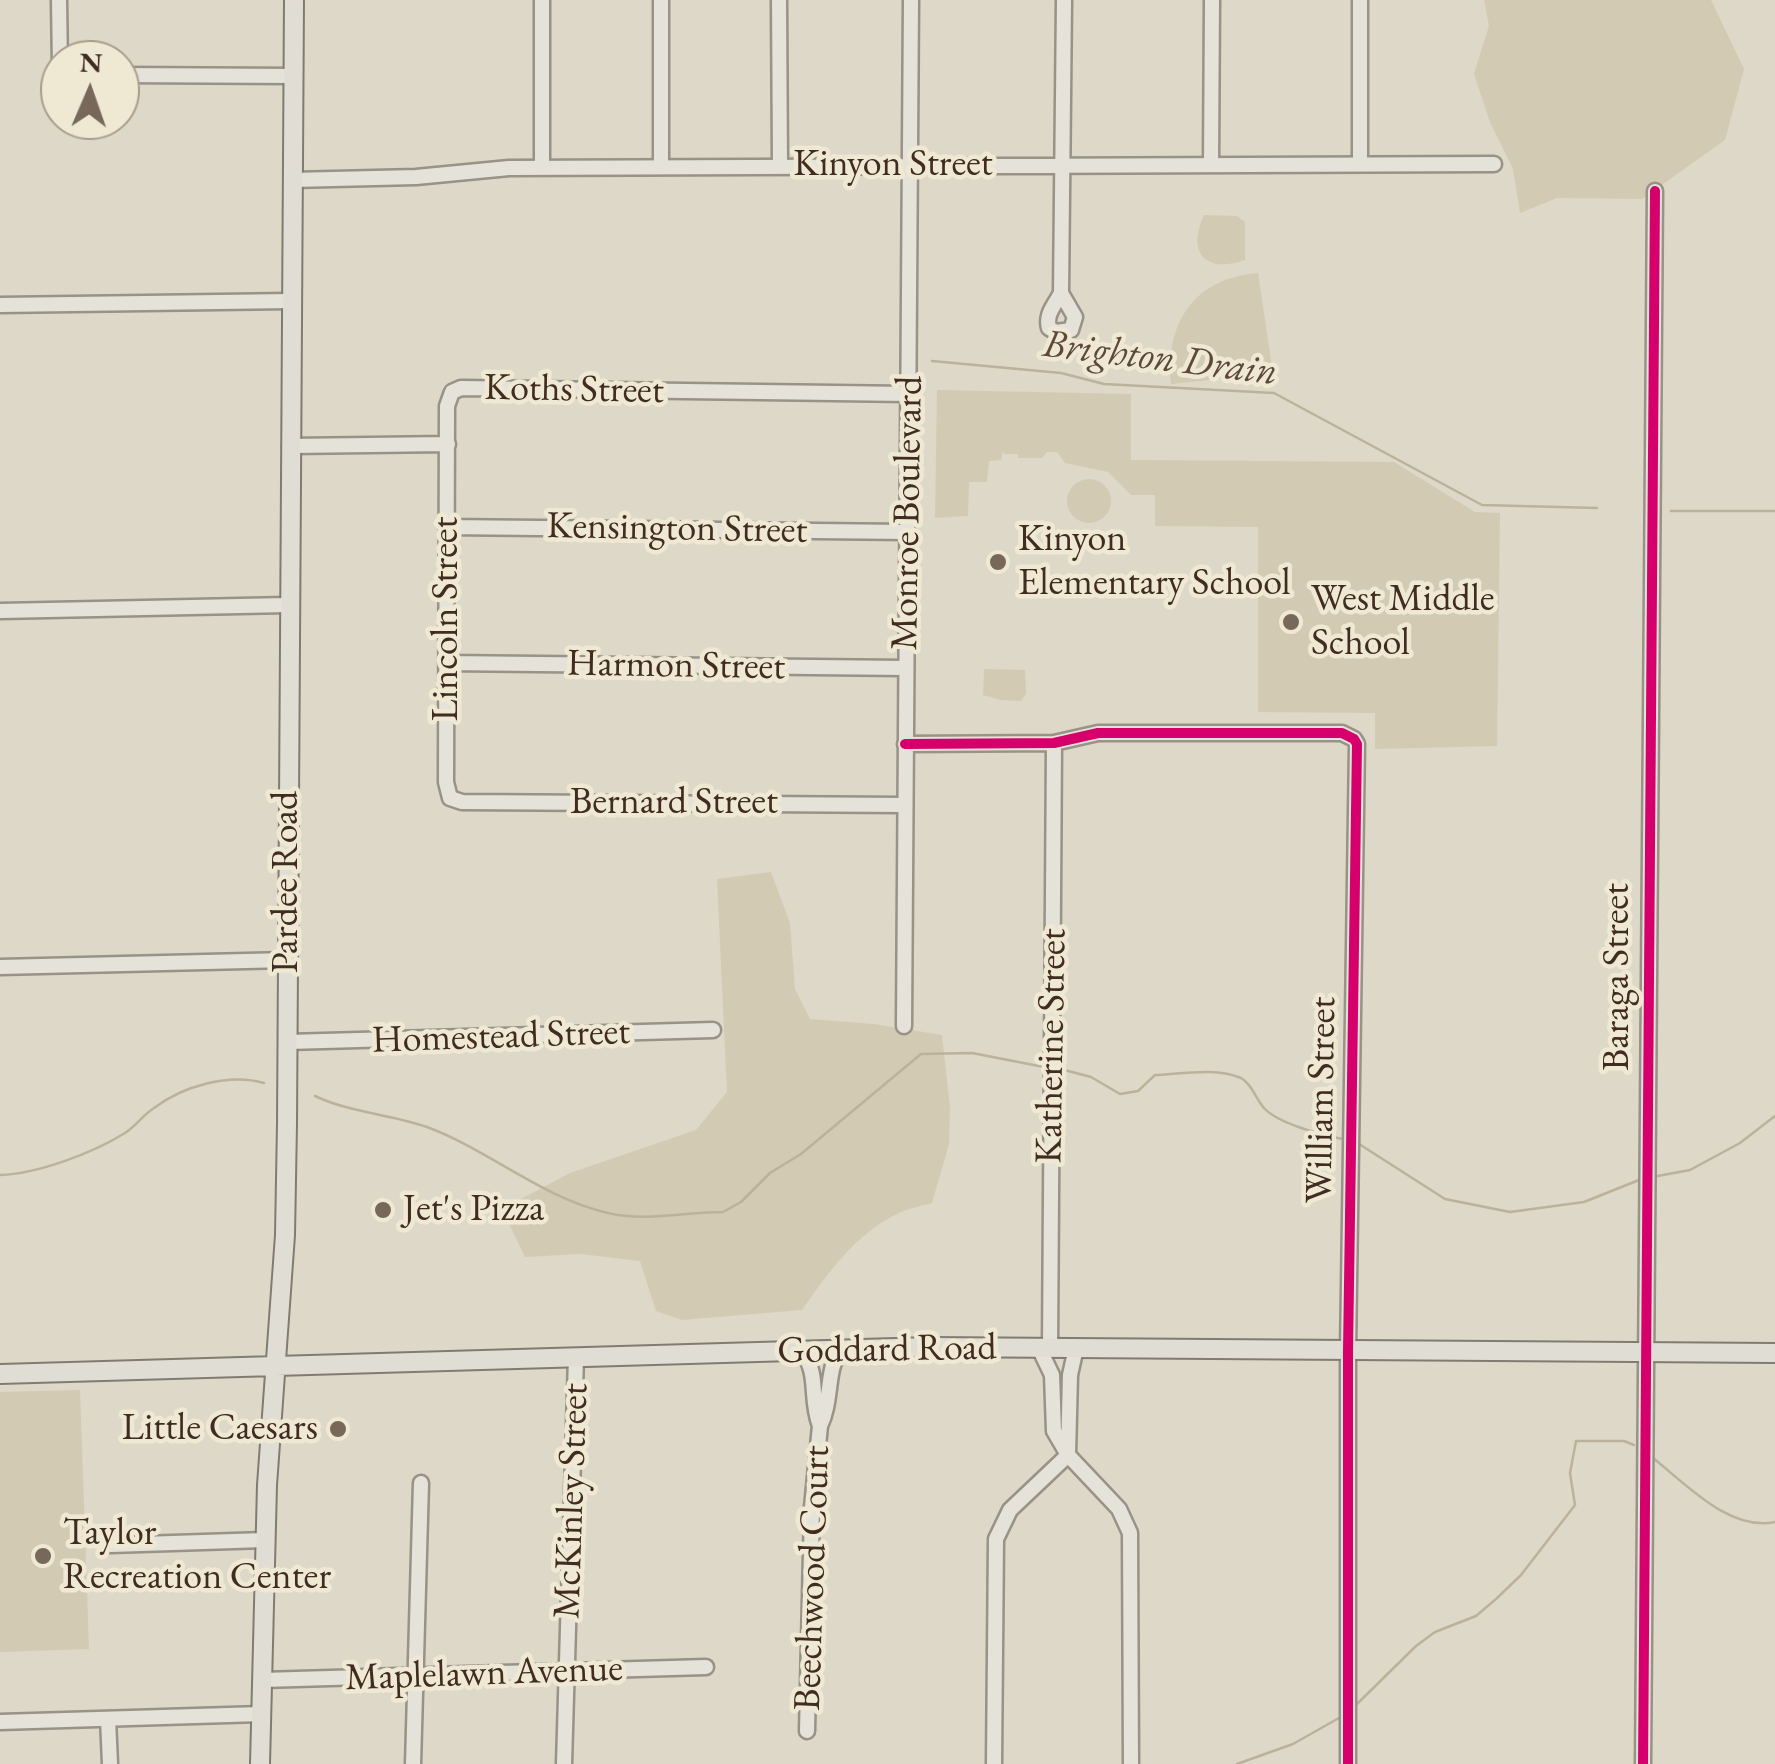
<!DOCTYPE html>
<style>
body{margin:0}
#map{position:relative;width:1775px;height:1764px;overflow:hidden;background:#ddd8c7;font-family:"EB Garamond",serif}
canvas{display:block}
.north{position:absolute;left:40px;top:40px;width:100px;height:100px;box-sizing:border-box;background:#efe9d4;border:2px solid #a99d8c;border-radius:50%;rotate:2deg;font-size:28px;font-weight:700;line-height:40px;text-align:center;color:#402c20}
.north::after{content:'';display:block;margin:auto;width:35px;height:45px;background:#77685a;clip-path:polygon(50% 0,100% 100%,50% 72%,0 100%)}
</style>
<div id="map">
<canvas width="1775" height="1764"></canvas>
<div class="north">N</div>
</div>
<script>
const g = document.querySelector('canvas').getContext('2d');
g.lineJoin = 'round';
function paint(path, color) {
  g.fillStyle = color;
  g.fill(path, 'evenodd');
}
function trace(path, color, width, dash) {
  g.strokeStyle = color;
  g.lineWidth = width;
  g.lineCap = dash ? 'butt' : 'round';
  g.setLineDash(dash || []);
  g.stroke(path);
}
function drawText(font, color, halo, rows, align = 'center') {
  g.font = font + ' "EB Garamond",serif';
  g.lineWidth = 9;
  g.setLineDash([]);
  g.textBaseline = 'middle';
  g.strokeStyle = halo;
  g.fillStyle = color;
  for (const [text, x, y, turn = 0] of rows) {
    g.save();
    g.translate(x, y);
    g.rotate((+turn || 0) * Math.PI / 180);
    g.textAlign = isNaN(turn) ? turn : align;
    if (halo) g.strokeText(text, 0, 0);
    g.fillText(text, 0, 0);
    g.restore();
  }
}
const green = new Path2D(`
 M1484,0H1711L1744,69L1725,140L1642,199L1557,198L1520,213L1513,169L1490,122L1474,74L1489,26Z
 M1204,215L1237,216L1245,222V260C1206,274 1186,253 1204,215Z
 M1258,273L1272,367L1266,374L1171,384C1165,323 1194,278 1258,273Z
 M937,390L1131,394V460L1394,462L1475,512L1500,513L1497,746L1375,749V713L1258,712V527L1155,526V495H1131L1108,472L1065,463L1057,452H1047L1042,458H1018V454H1004L1003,450L1001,460L989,461L987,482H969L968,516L935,518Z
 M1067 501a22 22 0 1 1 44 0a22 22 0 1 1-44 0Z
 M984,669L1025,670L1026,694L1021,701L1001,700L983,695Z
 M771,872L790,923L795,989L810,1019L874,1024L942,1035L950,1108L949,1144L932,1203C920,1206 906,1209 895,1215C855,1235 827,1274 802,1310L682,1320L656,1311L640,1261L580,1254L525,1257L502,1209L570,1173L696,1130L727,1092L717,879Z
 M80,1390L89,1649L0,1652V1392Z`);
const stream = new Path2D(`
 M932,361L1061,373L1104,384L1274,393L1482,505L1597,508
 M1671,511H1775
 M1057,1068L1091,1077L1120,1094L1138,1091L1155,1075C1180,1074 1217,1067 1241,1078C1251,1083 1256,1099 1264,1108C1277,1123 1324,1136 1343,1139
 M315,1096C351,1113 390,1114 427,1127C489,1150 542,1198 608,1213C645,1222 686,1212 723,1212L741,1202L770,1173L801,1154L921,1054L972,1053L1044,1067
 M1356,1142L1445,1199L1510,1212L1584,1202L1639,1180
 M0,1175C37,1174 93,1153 125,1133C135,1127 143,1115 154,1108C183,1086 229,1073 264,1083
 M1652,1177L1690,1170L1740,1143L1775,1116
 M1653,1458C1686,1484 1730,1532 1775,1522
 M1357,1704L1416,1646L1435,1632L1476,1616L1496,1599L1521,1575L1575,1505L1570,1473L1576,1441H1624L1634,1445
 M1237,1764L1293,1744L1339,1718`);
const minor = new Path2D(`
 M59,0L60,68
 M542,0V167
 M779,0L780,165
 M120,75L294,76
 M1211,164L1212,0
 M1360,164V0
 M661,166V0
 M292,180L416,177L509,168L1494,164
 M1061,293L1075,317L1071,330L1056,332L1049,328C1045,314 1055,305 1061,293L1064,0
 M0,305L291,301
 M290,446L448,444
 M447,527L907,532
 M0,611L288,605
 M446,663L905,668
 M905,744L1054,743L1098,733H1342L1354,739L1357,744L1348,1351V1764
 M904,805L462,802L450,798L446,782L447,406L452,392L461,388L909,394
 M0,967L287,960
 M904,1026L911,0
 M288,1042L713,1030
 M1039,1348L1052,1375L1054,1431L1068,1455L1070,1375L1076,1348
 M1050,1348L1054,743
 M802,1350C820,1377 809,1397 820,1426C832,1401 826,1374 839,1350
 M111,1545L265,1540
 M262,1680L706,1667
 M108,1719L110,1764
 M0,1722L261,1714
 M807,1731L812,1507L820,1426
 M413,1764L421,1483
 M564,1764L576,1357
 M994,1764L996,1539L1010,1510L1068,1455L1119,1509L1130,1533L1131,1764
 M1643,1764L1655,191`);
const major = new Path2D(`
 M0,1374L930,1347L1775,1353
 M260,1764L267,1485L285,1235L287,1124L294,0`);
const cycleway = new Path2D(`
 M905,744L1054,743L1098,733H1342L1354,739L1357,744L1348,1351V1764
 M1643,1764L1655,191`);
const markers = [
 [998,562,10,"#77685a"],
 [1291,622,10,"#77685a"],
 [383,1210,10,"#77685a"],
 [338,1429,10,"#77685a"],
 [43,1556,10,"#77685a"]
];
const streetNames = [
 ["Kinyon Street",893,165],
 ["Koths Street",574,390,1],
 ["Monroe Boulevard",908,513,-89],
 ["Kensington Street",677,529,1],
 ["Lincoln Street",447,619,-90],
 ["Harmon Street",676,666,1],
 ["Bernard Street",674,803],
 ["Pardee Road",287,882,-90],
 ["Baraga Street",1618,977,-90],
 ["Homestead Street",501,1037,-2],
 ["Katherine Street",1052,1046,-89],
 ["William Street",1322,1100,-89],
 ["Goddard Road",887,1350,-1],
 ["McKinley Street",572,1501,-88],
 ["Beechwood Court",813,1578,-88],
 ["Maplelawn Avenue",484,1674,-2]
];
const poiNames = [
 ["Kinyon",1018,540],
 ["Elementary School",1018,584],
 ["West Middle",1311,600],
 ["School",1311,644],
 ["Jet's Pizza",403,1210],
 ["Little Caesars",318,1429,"right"],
 ["Taylor",63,1534],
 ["Recreation Center",63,1578]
];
const waterNames = [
 ["Brighton Drain",1160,359,7]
];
paint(green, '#d3cab3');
trace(stream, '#bcb29b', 2.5);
trace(minor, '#989287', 19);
trace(major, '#817b71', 22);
trace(minor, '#e5e2da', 14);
trace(major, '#e0ddd4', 18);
trace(cycleway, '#d6006c', 10);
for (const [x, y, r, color] of markers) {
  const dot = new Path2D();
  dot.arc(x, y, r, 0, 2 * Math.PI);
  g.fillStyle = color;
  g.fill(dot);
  trace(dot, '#efe9d4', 4);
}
drawText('38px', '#402c20', '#efe9d4', streetNames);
drawText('38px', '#402c20', '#efe9d4', poiNames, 'left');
drawText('italic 40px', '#5c493a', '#efe9d4', waterNames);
</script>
